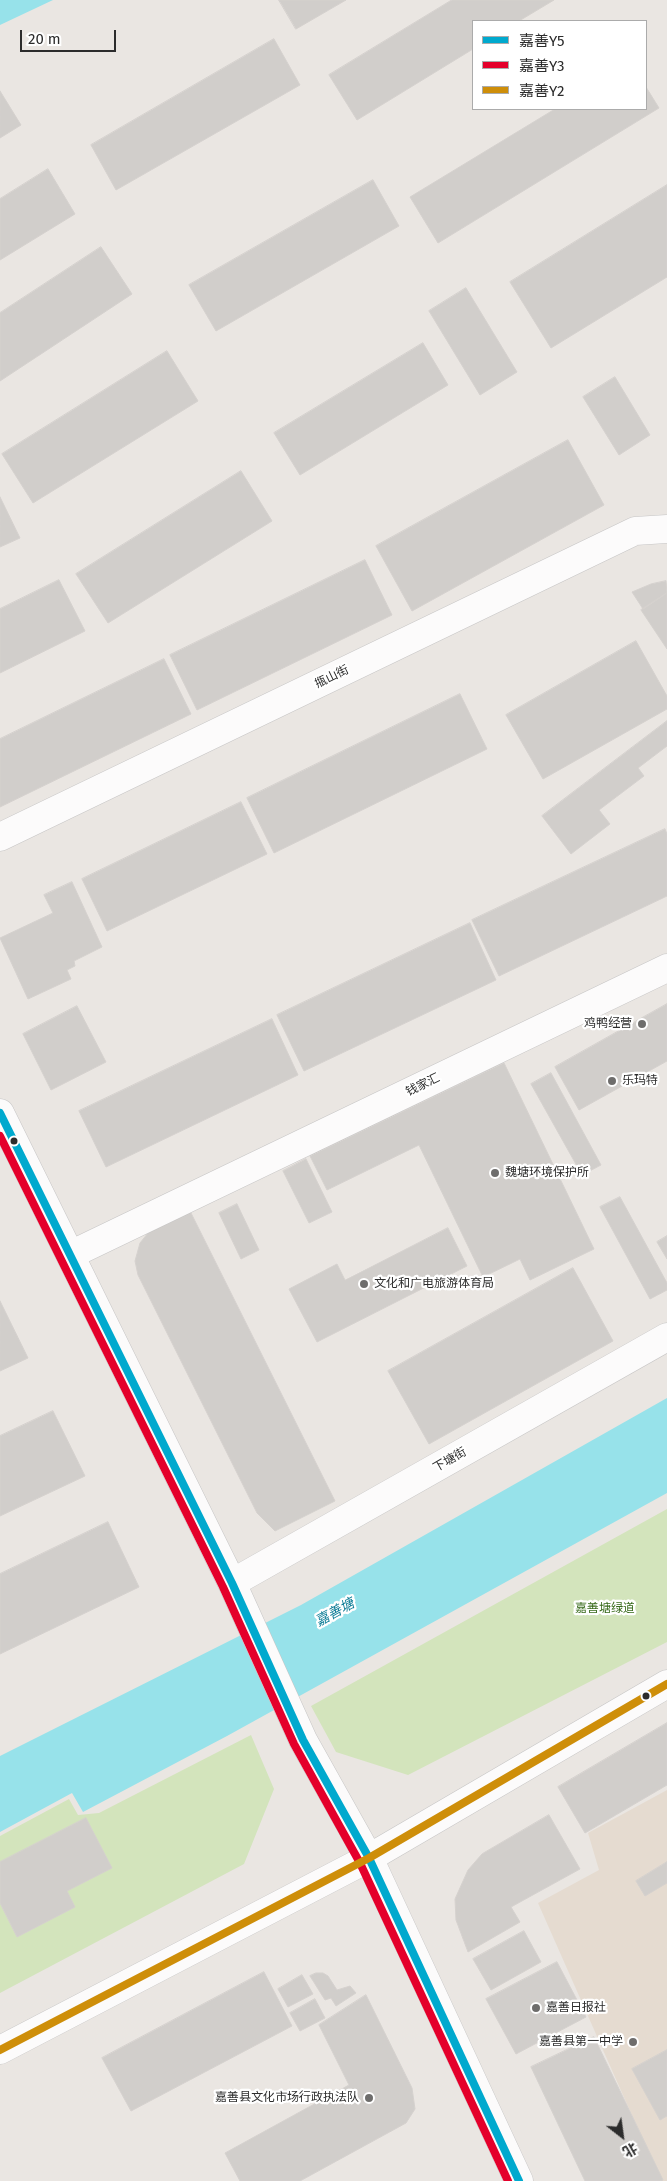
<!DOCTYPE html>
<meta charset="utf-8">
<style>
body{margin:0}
#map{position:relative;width:667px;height:2181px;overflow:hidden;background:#eae6e2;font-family:"Fira Sans","Noto Sans SC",sans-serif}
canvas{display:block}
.legend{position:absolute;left:472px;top:20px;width:175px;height:90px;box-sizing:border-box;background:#fff;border:1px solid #ababab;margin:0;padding:6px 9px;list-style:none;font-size:15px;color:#2c2c2c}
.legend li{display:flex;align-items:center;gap:10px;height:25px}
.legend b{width:25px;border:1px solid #ababab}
.north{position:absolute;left:597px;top:2111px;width:50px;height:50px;-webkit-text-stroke:4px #fff;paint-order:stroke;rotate:150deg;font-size:14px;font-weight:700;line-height:20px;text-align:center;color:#2c2c2c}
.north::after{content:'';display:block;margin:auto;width:18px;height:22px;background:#2c2c2c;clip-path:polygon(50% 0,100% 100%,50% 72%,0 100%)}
.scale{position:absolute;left:20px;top:30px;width:96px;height:22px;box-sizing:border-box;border:2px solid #2c2c2c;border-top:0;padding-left:6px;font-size:15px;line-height:18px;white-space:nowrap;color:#2c2c2c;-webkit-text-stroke:4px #fff;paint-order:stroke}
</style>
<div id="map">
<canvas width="667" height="2181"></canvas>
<ul class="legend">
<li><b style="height:6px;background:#00a9ce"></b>嘉善Y5</li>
<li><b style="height:6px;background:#e4002b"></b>嘉善Y3</li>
<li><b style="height:6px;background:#ce8e09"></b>嘉善Y2</li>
</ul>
<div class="north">北</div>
<div class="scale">20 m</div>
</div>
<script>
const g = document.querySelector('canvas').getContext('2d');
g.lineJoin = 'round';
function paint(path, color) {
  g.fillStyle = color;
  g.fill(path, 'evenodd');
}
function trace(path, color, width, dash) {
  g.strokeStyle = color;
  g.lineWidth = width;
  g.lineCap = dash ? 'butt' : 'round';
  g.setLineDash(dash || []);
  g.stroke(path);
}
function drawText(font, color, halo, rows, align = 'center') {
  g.font = font + ' "Fira Sans","Noto Sans SC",sans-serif';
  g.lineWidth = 4.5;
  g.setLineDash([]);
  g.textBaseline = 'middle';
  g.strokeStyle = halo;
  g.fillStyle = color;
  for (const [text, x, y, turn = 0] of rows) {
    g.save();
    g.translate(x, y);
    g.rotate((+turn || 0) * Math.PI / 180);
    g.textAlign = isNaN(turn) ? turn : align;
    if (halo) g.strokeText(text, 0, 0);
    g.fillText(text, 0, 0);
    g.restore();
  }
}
const education = new Path2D(`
 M667,1790V2181H661L538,1903L599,1870L588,1833Z`);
const green = new Path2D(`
 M667,1509V1642L408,1775L336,1752L311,1706Z
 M251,1735L274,1789L244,1864L0,1993V1836L69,1799L78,1815L99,1813Z`);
const water = new Path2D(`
 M0,0H53L0,25Z
 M667,1398V1493L227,1736L83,1812L72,1793L0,1832V1756L301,1605Z`);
const building = new Path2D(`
 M279,0H346L296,29Z
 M452,0H554L519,21H473V49L357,120L329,75Z
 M274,39L300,85L116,190L91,145Z
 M646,87L659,108L438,243L410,197L555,109H646Z
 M0,91L21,125L0,138Z
 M48,169L75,214L0,260V199Z
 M373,180L399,226L216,331L189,285Z
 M667,185V277L551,348L510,282Z
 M101,247L132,294L0,381V313Z
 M466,288L517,372L480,395L429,311Z
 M423,343L448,385L300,475L274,433Z
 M167,351L198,401L33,503L2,454Z
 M615,377L650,435L619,455L583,397Z
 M568,440L604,505L412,611L376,546Z
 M241,471L272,521L108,623L76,574Z
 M0,497L20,538L0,547Z
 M365,560L392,615L197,710L170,655Z
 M59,580L85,631L0,673V609Z
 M666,581L667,593L643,609L632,592L651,584Z
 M667,593V649L641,610Z
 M636,641L667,696V709L543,779L506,715Z
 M164,659L191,714L0,807V739Z
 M460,694L487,749L274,853L247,798Z
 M667,721V746L638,768L644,776L599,810L610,824L571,854L542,816Z
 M241,802L267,854L107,931L82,879Z
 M665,829L667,834V896L499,976L472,920Z
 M72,882L102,947L74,961L75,966L67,970L71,979L28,999L0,938L53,913L44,895Z
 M470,923L496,980L304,1071L277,1015Z
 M667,1004V1061L579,1110L555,1067Z
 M77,1006L106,1062L51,1090L23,1034Z
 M272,1019L298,1075L106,1167L79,1111Z
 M504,1063L594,1249L530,1280L520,1259L483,1277L419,1145L327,1190L310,1156Z
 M551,1073L601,1165L582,1175L531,1084Z
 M306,1159L332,1212L309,1223L283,1171Z
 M620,1197L667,1283V1290L650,1299L600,1207Z
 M237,1204L259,1250L241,1259L219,1213Z
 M188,1207L335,1501L275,1531L257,1513L138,1275L135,1261L140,1243L156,1223Z
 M448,1228L467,1266L317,1342L289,1289L337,1264L345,1280Z
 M667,1236V1259L657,1242Z
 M573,1268L613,1341L429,1444L388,1371Z
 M0,1301L28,1358L0,1371Z
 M53,1411L85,1476L0,1516V1436Z
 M108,1522L139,1587L0,1654V1574Z
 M667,1723V1785L585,1833L558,1787Z
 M549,1815L580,1869L511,1907L520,1922L468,1952L456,1920L455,1899L468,1870L482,1854Z
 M86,1818L112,1868L67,1891L75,1907L17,1937L0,1903V1862Z
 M667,1862V1883L645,1896L636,1881Z
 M524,1931L541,1962L491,1990L473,1959Z
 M557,1962L586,2017L516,2054L486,1999Z
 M264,1972L292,2026L131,2111L102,2058Z
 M316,1973H323L328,1976L337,1990L350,1986L356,1993L336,2006L331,1998L325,2000L310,1976Z
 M302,1975L313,1994L288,2007L278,1989Z
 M366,1995L412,2088L415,2109L406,2123L300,2181H240L225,2153L349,2085L319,2025Z
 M315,1999L325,2018L300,2031L290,2013Z
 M594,2037L663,2180L660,2181H585L531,2067Z
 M667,2050V2116L660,2120L632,2069Z`);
const minor = new Path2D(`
 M0,837L635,531L667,529
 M0,1113L232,1583L303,1740L369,1858L519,2181
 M70,1255L667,968
 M232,1583L667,1337
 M0,2050L369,1858L667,1684`);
const bus1 = new Path2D(`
 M0,1113L232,1583L303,1740L369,1858L519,2181`);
const bus2 = new Path2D(`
 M0,1136L223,1587L294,1744L360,1863L508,2181`);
const bus3 = new Path2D(`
 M0,2050L369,1858L667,1684`);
const markers = [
 [642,1024,5,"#6e6d6c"],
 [612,1081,5,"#6e6d6c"],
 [14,1141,4.5,"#2c2c2c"],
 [495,1173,5,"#6e6d6c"],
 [364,1284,5,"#6e6d6c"],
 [646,1696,4.5,"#2c2c2c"],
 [536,2008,5,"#6e6d6c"],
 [633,2042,5,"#6e6d6c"],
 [369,2098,5,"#6e6d6c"]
];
const streetNames = [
 ["甁山街",332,677,-26],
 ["钱家汇",423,1085,-26],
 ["下塘街",450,1460,-30]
];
const poiNames = [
 ["鸡鸭经营",632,1024,"right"],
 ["乐玛特",622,1081],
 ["魏塘环境保护所",505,1173],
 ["文化和广电旅游体育局",374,1284],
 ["嘉善日报社",546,2008],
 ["嘉善县第一中学",623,2042,"right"],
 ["嘉善县文化市场行政执法队",359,2098,"right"]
];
const parkNames = [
 ["嘉善塘绿道",605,1609]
];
const waterNames = [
 ["嘉善塘",335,1613,-29]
];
paint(education, '#e5dbd0');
paint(green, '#d3e4bc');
paint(water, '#97e2ea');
paint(building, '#d1cecb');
trace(building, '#d5d1ce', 1);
trace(minor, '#c6c5c5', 29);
trace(minor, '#fcfbfb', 28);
trace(bus1, '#00a9ce', 8);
trace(bus2, '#e4002b', 8);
trace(bus3, '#ce8e09', 8);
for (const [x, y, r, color] of markers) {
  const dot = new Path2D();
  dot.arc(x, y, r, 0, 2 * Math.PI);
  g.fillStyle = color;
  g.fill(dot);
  trace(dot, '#fff', 2);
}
drawText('12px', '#2c2c2c', '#fff', streetNames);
drawText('12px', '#2c2c2c', '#fff', poiNames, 'left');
drawText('12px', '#386a1b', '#fff', parkNames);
drawText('italic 14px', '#0e7d97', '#fff', waterNames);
</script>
